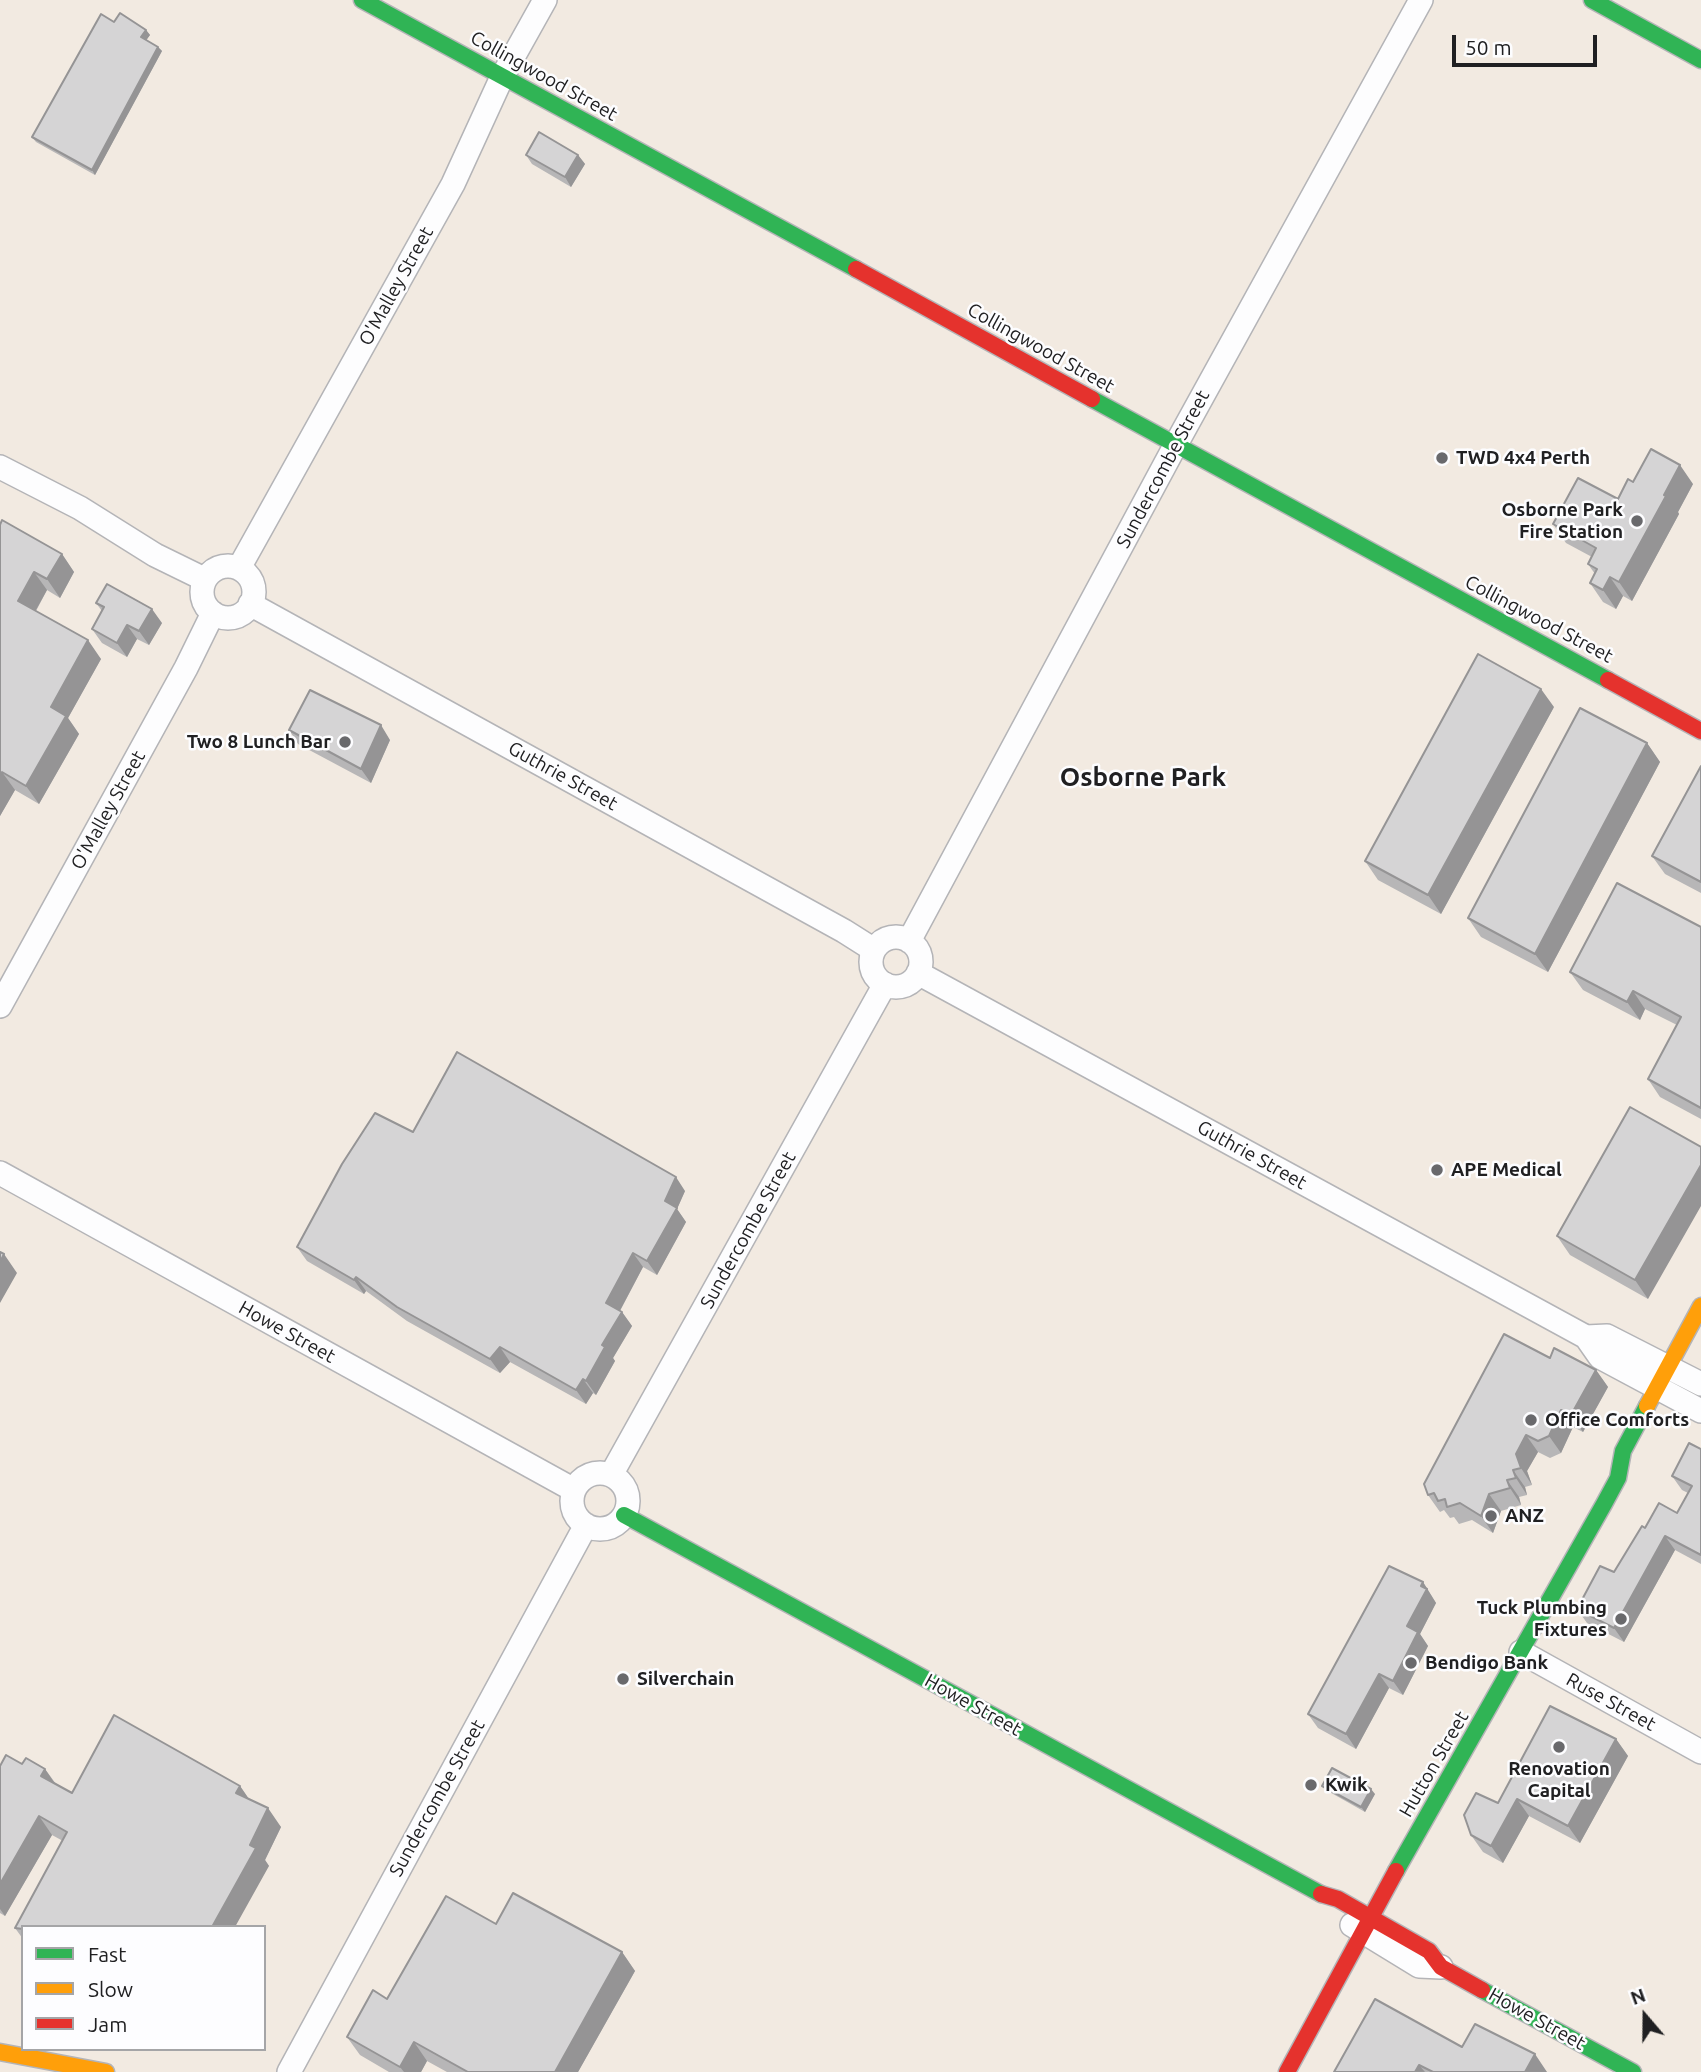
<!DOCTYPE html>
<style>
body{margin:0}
#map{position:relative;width:1701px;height:2072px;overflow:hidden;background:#f1f1f5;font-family:Ubuntu,sans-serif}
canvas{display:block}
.legend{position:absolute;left:21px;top:1925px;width:245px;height:126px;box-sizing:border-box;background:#fdfdff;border:2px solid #a5a5a7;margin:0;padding:9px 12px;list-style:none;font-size:21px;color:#202022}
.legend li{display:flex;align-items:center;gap:14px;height:35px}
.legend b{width:35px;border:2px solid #a5a5a7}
.north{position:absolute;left:1610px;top:1981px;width:70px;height:70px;-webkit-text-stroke:5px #fdfdff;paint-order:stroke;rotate:340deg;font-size:19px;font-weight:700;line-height:28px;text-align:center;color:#202022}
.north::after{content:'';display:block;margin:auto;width:24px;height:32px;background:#202022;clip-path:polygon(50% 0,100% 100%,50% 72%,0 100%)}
.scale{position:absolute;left:1452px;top:35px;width:145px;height:32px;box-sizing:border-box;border:4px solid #202022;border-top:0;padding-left:9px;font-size:21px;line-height:24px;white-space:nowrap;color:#202022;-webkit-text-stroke:5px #fdfdff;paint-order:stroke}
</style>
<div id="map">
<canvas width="1701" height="2072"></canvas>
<ul class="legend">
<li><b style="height:9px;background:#30b455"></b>Fast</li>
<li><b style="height:9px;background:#ff9f0a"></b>Slow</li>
<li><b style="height:9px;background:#e5322d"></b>Jam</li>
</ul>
<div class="north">N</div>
<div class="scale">50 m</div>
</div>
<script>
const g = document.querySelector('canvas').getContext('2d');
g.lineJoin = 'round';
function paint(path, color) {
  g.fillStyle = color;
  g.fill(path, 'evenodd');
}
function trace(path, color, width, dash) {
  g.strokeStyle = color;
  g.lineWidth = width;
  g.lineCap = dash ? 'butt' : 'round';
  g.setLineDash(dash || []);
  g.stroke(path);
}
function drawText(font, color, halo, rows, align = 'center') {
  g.font = font + ' Ubuntu,sans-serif';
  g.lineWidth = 5;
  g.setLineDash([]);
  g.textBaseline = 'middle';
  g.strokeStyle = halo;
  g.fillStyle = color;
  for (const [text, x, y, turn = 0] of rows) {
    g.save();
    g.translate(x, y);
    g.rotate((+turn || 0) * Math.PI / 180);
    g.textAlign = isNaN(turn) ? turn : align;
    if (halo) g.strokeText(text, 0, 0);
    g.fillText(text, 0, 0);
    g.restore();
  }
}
const industrial = new Path2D(`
 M0,0H1701V2072H0ZM23,1927H264V2049H23Z`);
const street = new Path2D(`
 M0,467L80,508L155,555L204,579
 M202 592a26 26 0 1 1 52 0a26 26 0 1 1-52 0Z
 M239,568L453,184L502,77L545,0
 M250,604L844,931L874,950
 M871 962a25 25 0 1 1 50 0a25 25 0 1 1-50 0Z
 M909,941L1175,446L1421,0
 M918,973L1586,1337L1600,1357L1701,1411
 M0,1006L186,668L213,613
 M0,1173L574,1490
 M1586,1337L1607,1336L1701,1384
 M572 1501a28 28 0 1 1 56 0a28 28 0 1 1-56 0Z
 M611,1475L885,984
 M1521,1652L1701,1752
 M1352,1925L1419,1966L1441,1967
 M289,2072L586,1525`);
const fast = new Path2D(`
 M362,0L856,269
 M1592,0L1701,60
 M1092,399L1608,680
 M624,1515L1321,1894
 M1396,1871L1604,1504L1618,1478L1623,1451L1647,1406
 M1482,1990L1633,2072`);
const slow = new Path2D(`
 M1647,1406L1701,1306
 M0,2052L106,2072`);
const jam = new Path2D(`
 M856,269L1092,399
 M1608,680L1701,731
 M1321,1894L1338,1899L1429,1951L1441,1967L1482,1990
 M1287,2072L1396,1871`);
const wall = new Path2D(`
 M114,22L146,30L150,35L146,40L158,47L162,51L95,175L36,142L32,137Z
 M526,155H578L585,164L571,187L532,164Z
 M1633,482L1693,484L1678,512L1679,514L1632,601L1623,596L1616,609L1603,602L1590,583L1595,574L1588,564L1592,557L1566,543L1553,524L1618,499Z
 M0,525L62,554L74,572L60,598L47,590L36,611L101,659L68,718L79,734L39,804L15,790L0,816Z
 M96,603L162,623L149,645L137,639L127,657L102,643L92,629L102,611Z
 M1554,707L1441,914L1378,880L1365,861Z
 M289,730L390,740L371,783L298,744Z
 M1647,743L1660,762L1548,972L1481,937L1468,918Z
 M1701,766V893L1665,874L1652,856Z
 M1701,927V1119L1660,1097L1648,1079L1677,1025L1645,1009L1640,1020L1583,990L1570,972Z
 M1630,1107L1648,1299L1570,1255L1557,1236Z
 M413,1132L685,1191L677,1209L686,1222L657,1275L643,1267L620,1311L622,1312L632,1326L613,1358L615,1361L596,1395L593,1393L586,1404L510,1362L500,1373L407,1321L366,1291L364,1294L307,1261L297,1247Z
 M1550,1358L1596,1370L1608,1387L1583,1432L1573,1427L1561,1453L1550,1458L1538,1452L1527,1471L1532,1485L1525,1487L1527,1495L1519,1497L1521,1505L1501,1511L1493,1533L1472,1520L1459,1524L1454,1517L1450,1518L1444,1510L1440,1512L1428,1495Z
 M1701,1449V1564L1675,1550L1624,1642L1587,1623L1577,1609L1614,1572L1645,1528L1677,1513L1688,1493L1682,1490L1672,1476Z
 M1423,1582L1436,1603L1420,1634L1428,1646L1403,1695L1389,1688L1356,1749L1318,1728L1308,1714Z
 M1616,1739L1628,1756L1580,1843L1529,1816L1503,1863L1483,1852L1471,1835L1498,1803Z
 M22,1764L45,1769L56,1784L72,1793L240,1786L249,1799L281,1827L265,1860L269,1866L23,1927V1939L15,1928L63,1841L52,1835L5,1916L0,1913V1766Z
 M1322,1786L1375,1794L1365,1812L1326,1790Z
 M496,1924L622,1952L635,1971L578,2072H447L427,2061L421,2072H389L360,2055L347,2037L387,1999Z
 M1462,2047L1547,2072H1334Z`);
const shadedWall = new Path2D(`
 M146,30L150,35L145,42L141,37Z
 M158,47L162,51L95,175L92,170Z
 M578,155L585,164L571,187L565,177Z
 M1680,465L1693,484L1678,512L1679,514L1632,601L1619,582Z
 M62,554L74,572L60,598L47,579Z
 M34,572L47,590L31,619L18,601Z
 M1610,577L1623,596L1616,609L1603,590Z
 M152,609L162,623L149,645L139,631Z
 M127,625L137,639L127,657L117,643Z
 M88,640L101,659L68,718L79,734L39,804L26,786L51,707Z
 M1541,689L1554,707L1441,914L1428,895Z
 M381,725L390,740L371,783L361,769Z
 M1647,743L1660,762L1548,972L1535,954Z
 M2,772L15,790L0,816V775Z
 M1633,991L1645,1009L1640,1020L1627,1002Z
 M1701,1165V1206L1648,1299L1635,1280Z
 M676,1177L685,1191L677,1209L686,1222L657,1275L647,1261L665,1201Z
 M633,1253L643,1267L616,1318L606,1303Z
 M4,1254L17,1273L0,1303V1262Z
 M356,1277L366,1291L364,1294L354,1280Z
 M622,1312L632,1326L613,1358L615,1361L596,1395L586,1381L602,1345Z
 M500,1347L510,1362L500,1373L490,1359Z
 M1596,1370L1608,1387L1583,1432L1571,1415Z
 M583,1379L593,1393L586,1404L576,1390Z
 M1561,1410L1573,1427L1561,1453L1549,1436Z
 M1526,1435L1538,1452L1527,1471L1532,1485L1521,1468L1516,1454Z
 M1513,1470L1525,1487L1527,1495L1516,1478Z
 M1507,1480L1519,1497L1521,1505L1510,1488Z
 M1489,1494L1501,1511L1493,1533L1481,1516Z
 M1665,1536L1675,1550L1624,1642L1614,1628Z
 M1423,1582L1436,1603L1420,1634L1428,1646L1403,1695L1393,1681L1407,1626Z
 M1379,1674L1389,1688L1356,1749L1346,1734Z
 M1616,1739L1628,1756L1580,1843L1568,1826Z
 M45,1769L58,1788L41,1776Z
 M240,1786L253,1805L236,1793Z
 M1371,1789L1375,1794L1365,1812L1361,1807Z
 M1517,1799L1529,1816L1503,1863L1491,1846Z
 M268,1808L281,1827L265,1860L269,1866L235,1927H212Z
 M39,1816L52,1835L5,1916L0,1909V1884Z
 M622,1952L635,1971L578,2072H555Z
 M414,2042L427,2061L421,2072H404L400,2067Z
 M1535,2054L1547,2072H1525Z
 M1419,2065L1425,2072H1415Z`);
const building = new Path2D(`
 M120,13L146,30L141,37L158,47L92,170L32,137L101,14L114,22Z
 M539,132L578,155L565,177L526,155Z
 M1651,449L1680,465L1664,495L1666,496L1619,582L1610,577L1603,590L1590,583L1597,569L1588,564L1596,548L1553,524L1578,478L1618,499L1628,479L1633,482Z
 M2,520L62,554L47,579L34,572L18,601L88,640L51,707L66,716L26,786L2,772L0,775V525Z
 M107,584L152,609L139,631L127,625L117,643L92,629L104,607L96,603Z
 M1478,654L1541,689L1428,895L1365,861Z
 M310,690L381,725L361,769L289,730Z
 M1580,708L1647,743L1535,954L1468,918Z
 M1701,766V882L1652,856Z
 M1617,883L1701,927V1108L1648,1079L1681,1017L1633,991L1627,1002L1570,972Z
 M457,1052L676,1177L665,1201L677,1208L647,1261L633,1253L606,1303L622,1312L602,1345L605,1347L586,1381L583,1379L576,1390L500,1347L490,1359L397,1307L356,1277L354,1280L297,1247L342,1164L375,1113L413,1132Z
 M1630,1107L1701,1147V1165L1635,1280L1557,1236Z
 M0,1252L4,1254L0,1262Z
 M1504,1334L1550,1358L1554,1348L1596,1370L1571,1415L1561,1410L1549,1436L1538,1441L1526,1435L1516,1454L1521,1468L1513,1470L1516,1478L1507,1480L1510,1488L1489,1494L1481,1516L1460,1503L1447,1507L1445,1499L1438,1501L1434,1493L1428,1495L1424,1484Z
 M1689,1443L1701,1449V1555L1665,1536L1614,1628L1577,1609L1600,1566L1614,1572L1642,1526L1645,1528L1659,1503L1677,1513L1692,1486L1672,1476Z
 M1389,1566L1423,1582L1421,1586L1427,1589L1407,1626L1418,1632L1393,1681L1379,1674L1346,1734L1308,1714Z
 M1550,1706L1616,1739L1568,1826L1517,1799L1491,1846L1471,1835L1464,1815L1476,1793L1498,1803Z
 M114,1715L240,1786L236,1793L268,1808L250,1845L256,1848L212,1927H23V1929L15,1928L67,1832L39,1816L0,1884V1766L6,1755L22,1764L26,1758L45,1769L41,1776L72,1793Z
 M1332,1768L1371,1789L1361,1807L1322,1786Z
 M513,1893L622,1952L555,2072H468L414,2042L400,2067L347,2037L373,1990L387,1999L446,1896L496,1924Z
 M1375,1999L1462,2047L1475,2024L1535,2054L1525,2072H1433L1419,2065L1415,2072H1334Z`);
const markers = [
 [1442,458,7,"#69696c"],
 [1637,521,7,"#69696c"],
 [345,742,7,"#69696c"],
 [1437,1170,7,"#69696c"],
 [1531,1420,7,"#69696c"],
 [1491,1516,7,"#69696c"],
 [1621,1619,7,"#69696c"],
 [1411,1663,7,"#69696c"],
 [623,1679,7,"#69696c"],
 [1559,1747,7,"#69696c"],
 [1311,1785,7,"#69696c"]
];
const streetNames = [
 ["Collingwood Street",544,76,29],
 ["O'Malley Street",396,286,-61],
 ["Collingwood Street",1041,348,29],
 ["Sundercombe Street",1163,469,-62],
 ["Collingwood Street",1539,619,28],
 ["Guthrie Street",563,776,29],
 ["O'Malley Street",108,810,-61],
 ["Guthrie Street",1252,1155,29],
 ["Sundercombe Street",748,1230,-61],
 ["Howe Street",287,1332,29],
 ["Ruse Street",1611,1702,29],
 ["Howe Street",973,1705,29],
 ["Hutton Street",1434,1764,-60],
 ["Sundercombe Street",437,1798,-61],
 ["Howe Street",1537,2019,29]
];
const poiNames = [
 ["TWD 4x4 Perth",1456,458],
 ["Osborne Park",1623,510,"right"],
 ["Fire Station",1623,532,"right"],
 ["Two 8 Lunch Bar",331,742,"right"],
 ["APE Medical",1451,1170],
 ["Office Comforts",1545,1420],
 ["ANZ",1505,1516],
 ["Tuck Plumbing",1607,1608,"right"],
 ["Fixtures",1607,1630,"right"],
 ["Bendigo Bank",1425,1663],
 ["Silverchain",637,1679],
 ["Renovation",1559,1769,"center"],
 ["Capital",1559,1791,"center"],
 ["Kwik",1325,1785]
];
const districtNames = [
 ["Osborne Park",1143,777]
];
paint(industrial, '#f2eae1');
trace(street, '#b4b4b7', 26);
trace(fast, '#b4b4b7', 19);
trace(slow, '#b4b4b7', 19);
trace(jam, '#b4b4b7', 19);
trace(street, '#fdfdfe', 23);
trace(fast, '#30b455', 16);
trace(slow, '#ff9f0a', 16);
trace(jam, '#e5322d', 16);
paint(wall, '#b7b6b7');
paint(shadedWall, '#959495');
paint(building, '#d5d4d5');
trace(building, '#959495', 2);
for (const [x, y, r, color] of markers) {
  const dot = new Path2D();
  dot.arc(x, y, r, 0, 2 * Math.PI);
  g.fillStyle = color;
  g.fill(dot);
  trace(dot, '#fdfdff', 2.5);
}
drawText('19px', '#202022', '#fdfdff', streetNames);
drawText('bold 19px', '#202022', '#fdfdff', poiNames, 'left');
drawText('bold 26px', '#202022', '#fdfdff', districtNames);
</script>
